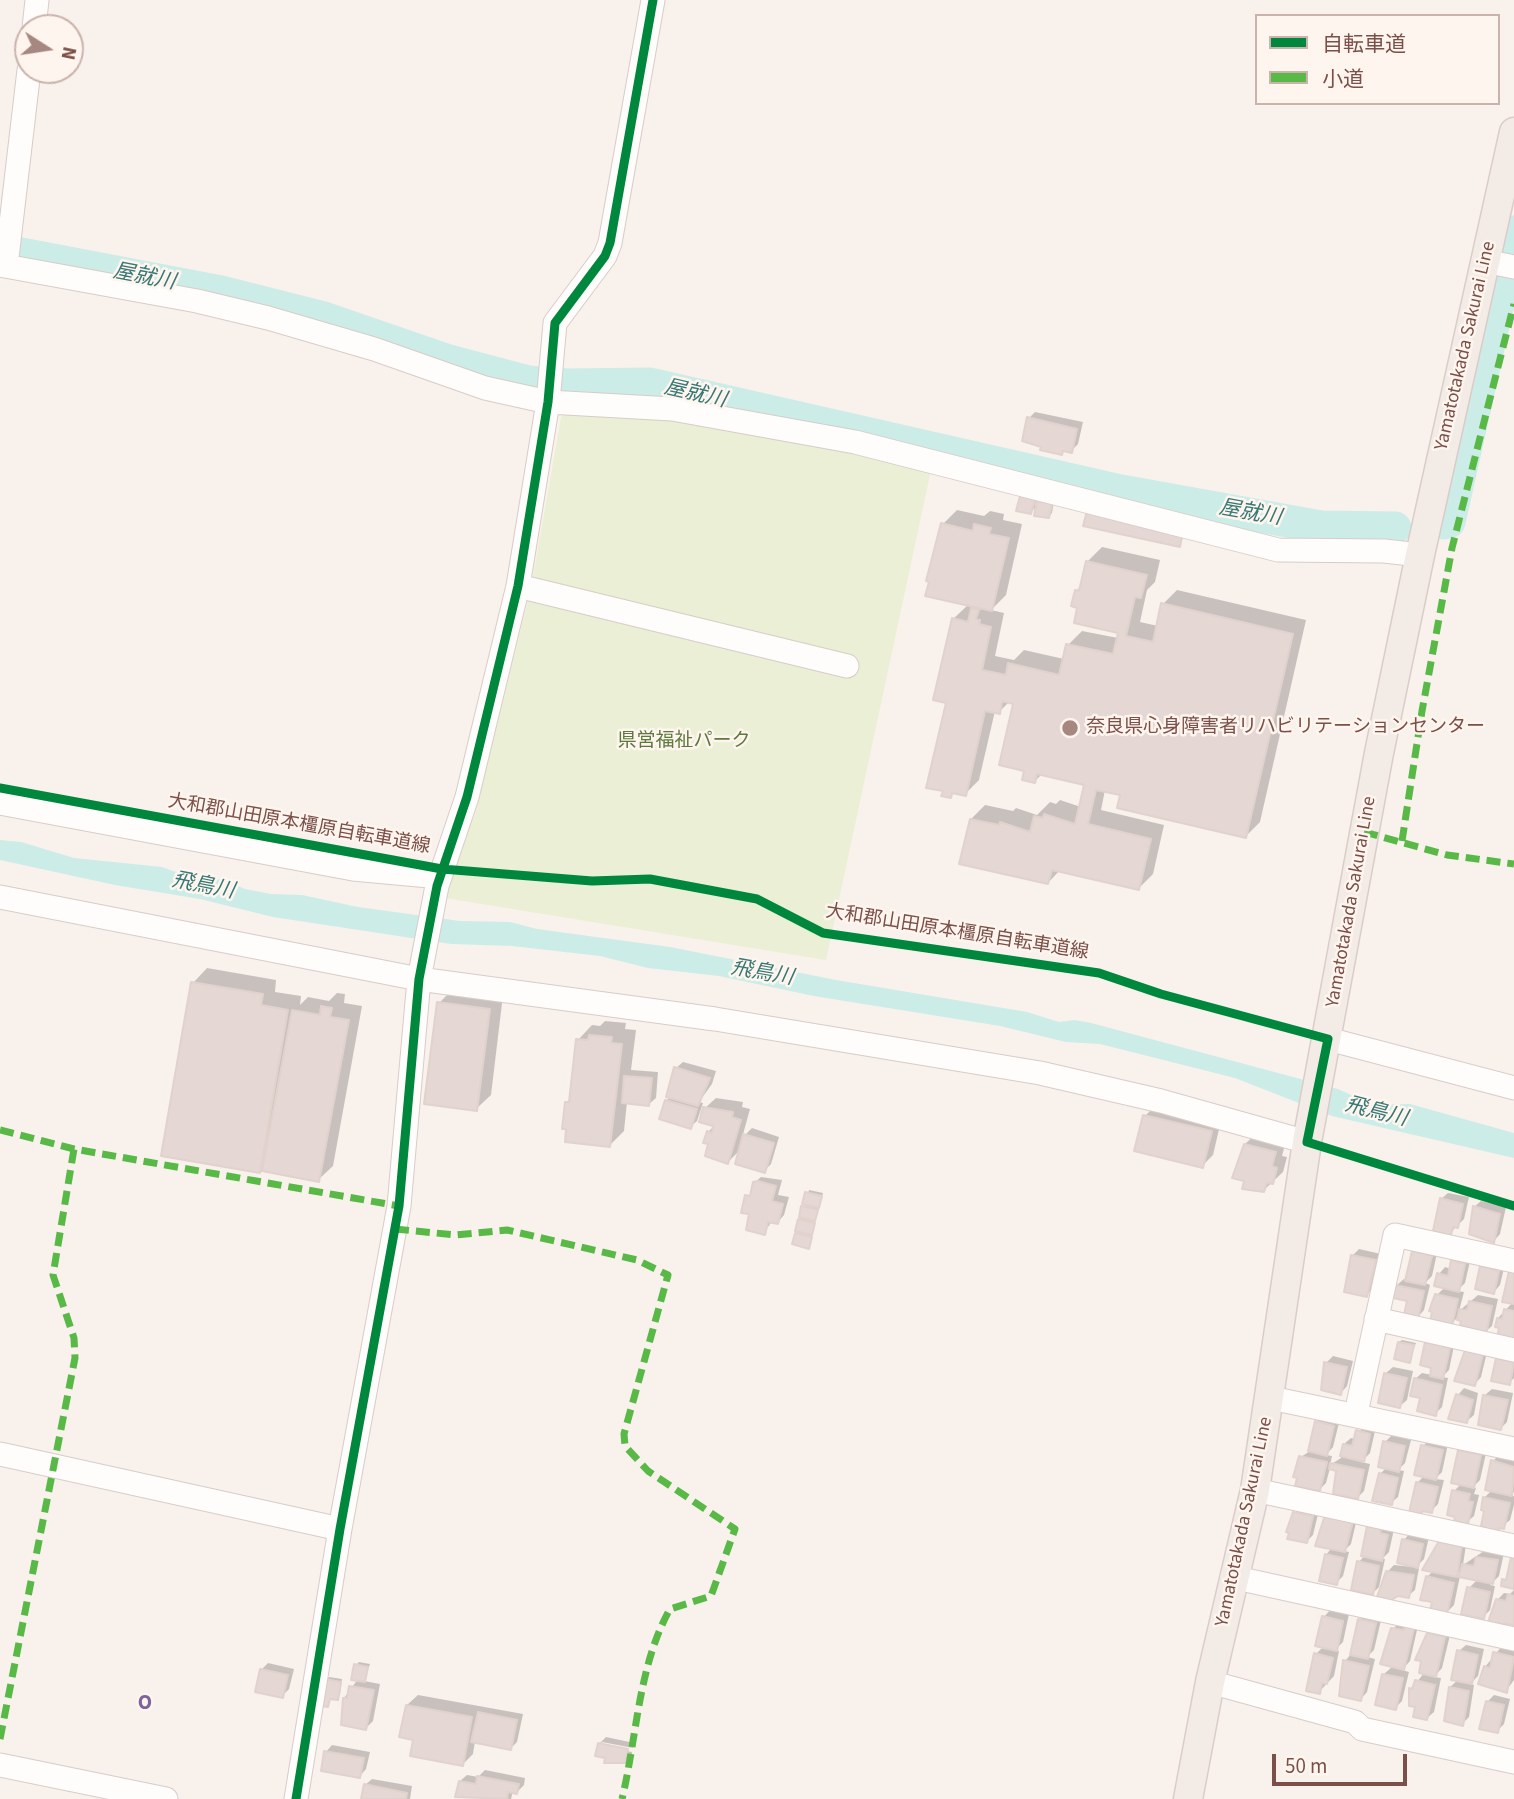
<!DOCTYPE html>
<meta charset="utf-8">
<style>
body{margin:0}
#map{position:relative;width:1514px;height:1799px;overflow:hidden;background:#f9f1ec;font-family:"Source Sans 3","Noto Sans JP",sans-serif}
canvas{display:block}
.legend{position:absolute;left:1255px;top:14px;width:245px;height:91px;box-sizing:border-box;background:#fff5ef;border:2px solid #cab3ac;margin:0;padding:9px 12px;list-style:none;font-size:21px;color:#7a5048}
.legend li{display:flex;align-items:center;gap:14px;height:35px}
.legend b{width:35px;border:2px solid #cab3ac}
.north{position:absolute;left:14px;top:14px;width:70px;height:70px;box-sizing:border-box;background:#fff5ef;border:2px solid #cab3ac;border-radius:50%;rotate:102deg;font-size:19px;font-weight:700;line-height:28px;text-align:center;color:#7a5048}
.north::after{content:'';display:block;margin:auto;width:24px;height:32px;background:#a68881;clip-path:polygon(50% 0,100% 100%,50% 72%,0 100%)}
.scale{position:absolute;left:1272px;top:1754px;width:135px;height:32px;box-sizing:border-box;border:4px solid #7a5048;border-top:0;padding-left:9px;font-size:21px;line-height:24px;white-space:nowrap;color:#7a5048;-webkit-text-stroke:5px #fff5ef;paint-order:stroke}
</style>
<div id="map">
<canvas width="1514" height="1799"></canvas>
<ul class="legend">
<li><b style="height:9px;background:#00873e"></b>自転車道</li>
<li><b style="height:9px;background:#58b947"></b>小道</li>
</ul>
<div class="north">N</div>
<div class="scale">50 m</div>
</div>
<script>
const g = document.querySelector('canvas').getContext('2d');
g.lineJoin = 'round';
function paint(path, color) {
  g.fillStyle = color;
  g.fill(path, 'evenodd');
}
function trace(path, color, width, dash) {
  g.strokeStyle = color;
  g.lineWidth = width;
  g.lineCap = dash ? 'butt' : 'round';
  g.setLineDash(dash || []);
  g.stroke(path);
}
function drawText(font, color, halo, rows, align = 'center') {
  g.font = font + ' "Source Sans 3","Noto Sans JP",sans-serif';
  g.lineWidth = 5;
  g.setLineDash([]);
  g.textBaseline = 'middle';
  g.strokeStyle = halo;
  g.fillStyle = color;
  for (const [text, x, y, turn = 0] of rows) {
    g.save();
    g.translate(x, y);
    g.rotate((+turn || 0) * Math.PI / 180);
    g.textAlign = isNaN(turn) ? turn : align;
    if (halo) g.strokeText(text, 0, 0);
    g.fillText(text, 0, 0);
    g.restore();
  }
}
const green = new Path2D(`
 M567,408L666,415L931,470L826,960L439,897L475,815L531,588L561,418Z`);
const water = new Path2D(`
 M0,840L21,842L74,858L162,867L190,877L224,880L245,889L271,894L302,895L358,907L460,921L510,922L537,929L670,947L836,980L1027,1012L1059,1022L1075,1020L1091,1023L1338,1089L1373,1105L1410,1104L1514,1133V1158L1332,1116L1235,1078L1100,1044L1066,1042L1000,1026L814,996L719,976L648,968L600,956L512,946L451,944L273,917L200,899L115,885L0,860Z`);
const shadow = new Path2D(`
 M1035,412L1083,422L1078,444L1071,451L1065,450L1062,453L1029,418Z
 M1024,494L1037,497L1035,506L1042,499L1054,501L1052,513L1049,516L1038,505L1031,512L1021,497Z
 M957,510L984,516L990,511L1004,514L1003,520L1022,524L1006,595L991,610L1004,613L995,656L1014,660L1024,650L1064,659L1068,645L1082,631L1118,638L1120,632L1079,606L1076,591L1082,585L1088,561L1102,547L1160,560L1155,582L1147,590L1140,622L1158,626L1163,604L1177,590L1306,620L1260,822L1246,836L1105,790L1101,810L1164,825L1153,874L1139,888L1060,870L1048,883L971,819L985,805L1013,811L1016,808L1037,815L1050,802L1056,804L1060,800L1081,807L1086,784L1042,774L1035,781L1026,770L1016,703L1010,701L999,712L995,711L979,780L965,794L955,792L951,796L948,701L953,619L969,604L943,524Z
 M207,968L276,980L275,992L301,996L300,1005L308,997L329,1001L337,993L345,994L344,1003L362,1006L333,1166L318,1180L265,1166L259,1171L193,983Z
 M453,989L503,995L491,1095L476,1109L439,1003Z
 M605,1021L626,1023L625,1029L636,1030L631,1070L658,1072L656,1098L649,1104L627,1102L624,1131L610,1145L567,1103L572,1098L578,1040L592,1025L600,1026Z
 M683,1062L716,1071L712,1084L699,1102L703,1103L697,1121L690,1127L666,1101L671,1096L676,1068Z
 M716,1098L743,1102L742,1107L750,1109L742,1138L752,1128L779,1137L771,1164L764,1171L741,1149L728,1162L710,1143L708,1132L715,1125L705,1108Z
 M1156,1105L1221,1121L1213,1155L1202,1166L1145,1116Z
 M1256,1134L1286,1141L1282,1156L1287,1157L1283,1172L1264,1190L1245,1144Z
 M761,1177L782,1180L778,1195L789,1197L784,1215L778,1222L772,1221L764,1233L751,1213L744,1211L754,1183Z
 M809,1190L823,1193L808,1247L797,1234Z
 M1448,1193L1469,1197L1464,1219L1450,1233L1441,1199Z
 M1481,1201L1506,1207L1500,1234L1494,1241L1474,1207Z
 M1420,1245L1438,1249L1432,1276L1425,1283L1430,1285L1424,1310L1418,1317L1397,1285L1404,1279L1407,1280L1414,1252Z
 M1359,1249L1381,1254L1373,1288L1367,1295L1352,1256Z
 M1459,1255L1471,1257L1465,1283L1457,1291L1464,1292L1459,1311L1478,1295L1498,1299L1492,1326L1485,1332L1463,1320L1457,1318L1451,1324L1437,1295L1445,1287L1439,1274L1445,1267L1451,1269Z
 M1488,1260L1505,1264L1500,1285L1494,1292L1481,1267Z
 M1514,1268V1339L1498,1318L1513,1302Z
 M1433,1336L1455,1341L1449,1370L1442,1377L1448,1378L1442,1407L1435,1414L1422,1397L1415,1379L1422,1373L1432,1375L1433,1366L1427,1343Z
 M1402,1340L1416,1343L1409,1361L1399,1342Z
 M1488,1348L1481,1377L1475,1384L1456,1380Z
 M1504,1352L1514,1355V1378L1509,1383L1497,1359Z
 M1333,1356L1353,1361L1347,1386L1341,1393L1326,1363Z
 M1393,1367L1413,1371L1407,1400L1400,1406L1380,1402L1386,1373Z
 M1464,1388L1478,1393L1474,1415L1467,1421L1450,1418L1458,1395Z
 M1492,1389L1513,1393L1507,1422L1500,1429L1485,1395Z
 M1323,1415L1340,1419L1333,1447L1326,1455L1332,1456L1330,1465L1341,1458L1344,1444L1351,1438L1356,1439L1364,1424L1376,1427L1370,1453L1361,1462L1370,1464L1364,1491L1357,1498L1338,1470L1330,1468L1326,1483L1320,1489L1301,1457L1310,1451L1316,1422Z
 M1392,1435L1411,1440L1405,1463L1398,1470L1404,1471L1398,1497L1391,1503L1380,1474L1387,1467L1385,1442Z
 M1429,1440L1448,1444L1442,1472L1435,1479L1444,1480L1438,1504L1431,1511L1425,1509L1421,1514L1417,1483L1424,1476L1423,1446Z
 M1466,1444L1487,1449L1480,1480L1473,1487L1476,1488L1474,1494L1479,1495L1474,1516L1467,1522L1454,1491L1461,1484L1460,1451Z
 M1500,1454L1514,1458V1492L1510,1496H1514V1505L1510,1520L1497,1531L1484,1498L1492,1490L1493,1461Z
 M1301,1506L1319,1510L1313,1535L1306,1542L1295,1513Z
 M1358,1514L1351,1544L1344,1551L1349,1552L1343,1576L1336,1583L1326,1555Z
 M1376,1520L1394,1529L1389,1552L1382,1559H1385L1379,1587L1372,1594L1359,1562L1365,1555L1369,1527Z
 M1410,1533L1429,1537L1424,1559L1415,1568H1419L1415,1590L1408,1596L1387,1572L1394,1565L1413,1567L1404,1540Z
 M1467,1538L1463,1565L1484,1551L1504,1553L1499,1576L1490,1585L1495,1586L1490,1610L1483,1617L1469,1588L1478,1579L1463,1569L1456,1575L1460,1576L1454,1605L1447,1612L1434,1601L1427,1577Z
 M1514,1590V1624L1497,1600L1504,1593L1510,1594Z
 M1330,1610L1349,1614L1343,1642L1335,1650L1339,1651L1334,1676L1319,1692L1316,1654L1324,1646V1617Z
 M1367,1613L1382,1616L1374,1650L1367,1657L1375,1659L1367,1692L1361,1699L1345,1661L1352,1653L1360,1619Z
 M1419,1621L1410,1661L1402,1670L1409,1672L1402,1701L1395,1708L1384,1674L1393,1666V1629L1400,1622Z
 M1436,1627L1451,1631L1442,1668L1434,1677L1441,1678L1434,1712L1427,1718L1411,1689L1425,1672L1429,1634Z
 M1466,1645L1484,1649L1478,1676L1470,1684L1474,1685L1469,1717L1462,1724L1450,1687L1458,1680L1459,1651Z
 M1502,1646L1514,1649V1680L1506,1691L1485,1667Z
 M359,1662L370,1664L364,1681L380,1684L373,1721L366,1728L344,1698L358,1679L356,1665Z
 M268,1663L294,1669L289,1689L282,1696L261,1670Z
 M329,1677L342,1679L340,1695L331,1697L327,1705L326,1680Z
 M418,1695L523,1714L517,1742L510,1749L475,1741L473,1754L462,1765L415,1738L407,1705Z
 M1494,1695L1510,1699L1504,1724L1497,1731L1487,1702Z
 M606,1737L634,1743L633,1748L602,1742V1746L632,1752V1754L625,1761L607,1757L599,1744Z
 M332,1745L370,1752L366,1769L360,1776L326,1752Z
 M485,1770L525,1778L524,1785L517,1792L513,1791L511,1799L457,1796L460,1781L467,1775L478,1777Z
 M372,1779L412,1786L410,1799H366L365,1785Z`);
const river = new Path2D(`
 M0,250L221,292L324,318L449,361L528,382L567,385L650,384L1121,491L1321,527L1395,528
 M1443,523L1449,522L1514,232`);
const building = new Path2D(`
 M1027,417L1077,429L1072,453L1063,451L1062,455L1040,450L1041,447L1022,441Z
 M1020,496L1035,500L1031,514L1016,511Z
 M1037,501L1052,504L1049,518L1034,516Z
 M1087,511L1183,532L1180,547L1083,526Z
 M941,523L973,531L974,524L991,528L989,534L1009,538L992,611L925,596L929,582L926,581Z
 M1086,561L1147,575L1141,598L1135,597L1126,636L1153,642L1161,603L1293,634L1246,838L1117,808L1120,795L1096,790L1088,824L1151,839L1139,890L1052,870L1048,884L959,864L970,819L999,825L1000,822L1030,832L1034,816L1043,818L1044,814L1075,824L1084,785L1037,774L1035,783L1022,780L1024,771L999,765L1013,704L1002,701L1000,714L985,711L966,796L952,793L951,798L941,796L943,791L926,788L946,703L933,700L952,618L968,622L971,608L979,610L976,619L980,620L979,624L991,627L982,670L1006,675L1008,663L1059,675L1066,644L1113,654L1118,633L1074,623L1077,608L1071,606L1075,590L1079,591Z
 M191,982L263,994L261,1005L288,1010L260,1173L161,1156Z
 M437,1002L490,1009L477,1111L424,1104Z
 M321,1006L332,1008L330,1017L349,1020L319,1182L262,1171L292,1010L320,1015Z
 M589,1035L612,1037L611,1043L622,1044L610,1147L565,1142L566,1129H562L565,1102H569L576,1039L588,1040Z
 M674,1067L710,1078L698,1106L666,1097Z
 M624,1076L652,1078L649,1106L622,1103Z
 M665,1100L697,1109L691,1129L659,1119Z
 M703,1107L733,1112L732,1117L741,1120L728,1164L705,1156L708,1144L703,1143L707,1131L712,1133L713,1126L699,1122Z
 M1143,1115L1212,1131L1203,1168L1134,1151Z
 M743,1134L774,1143L765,1173L735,1164Z
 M1244,1144L1276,1152L1272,1166L1277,1168L1273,1184L1267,1183L1264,1192L1242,1189L1244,1181L1232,1178Z
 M758,1181L776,1186L772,1201L783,1204L778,1224L768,1222L765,1235L746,1230L749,1214L741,1213L745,1195L750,1196L753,1182Z
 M805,1192L822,1196L819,1208L802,1204Z
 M1440,1198L1463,1204L1458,1228L1453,1227L1451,1235L1433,1231Z
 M801,1206L818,1210L815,1221L799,1217Z
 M1473,1206L1500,1214L1494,1243L1469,1234Z
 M798,1219L815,1223L812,1235L795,1231Z
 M795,1233L812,1237L809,1249L792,1244Z
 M1412,1251L1432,1256L1425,1285L1405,1281Z
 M1351,1255L1376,1260L1367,1297L1344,1292Z
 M1451,1260L1465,1264L1459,1292L1434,1286L1437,1273L1448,1276Z
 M1480,1266L1499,1271L1494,1294L1475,1289Z
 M1509,1271L1514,1272V1304L1502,1302Z
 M1395,1285L1424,1291L1418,1319L1404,1315L1407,1301L1393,1298Z
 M1435,1294L1458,1299L1452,1326L1430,1321L1432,1312L1429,1311Z
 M1469,1301L1492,1306L1486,1334L1460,1325L1461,1321L1457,1320L1459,1309L1467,1310Z
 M1504,1309L1514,1311V1340L1497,1337L1499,1328L1495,1327L1497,1318L1502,1319Z
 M1398,1342L1414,1345L1410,1363L1394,1359Z
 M1425,1342L1450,1348L1443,1379L1430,1376L1431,1368L1420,1365Z
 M1465,1350L1483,1354L1475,1386L1454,1381Z
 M1496,1358L1514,1362L1510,1385L1491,1381Z
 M1324,1362L1347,1367L1341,1395L1321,1390Z
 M1384,1373L1407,1378L1400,1408L1378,1403Z
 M1414,1378L1442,1385L1436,1416L1417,1411L1420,1398L1410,1396Z
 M1456,1394L1473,1400L1467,1423L1448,1419Z
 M1483,1395L1508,1400L1501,1430L1478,1425Z
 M1315,1421L1334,1426L1327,1456L1308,1451Z
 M1356,1430L1370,1434L1364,1462L1340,1456L1343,1444L1352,1446Z
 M1383,1441L1405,1446L1399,1472L1378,1467Z
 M1421,1445L1443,1450L1436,1480L1414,1475Z
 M1458,1450L1481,1455L1474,1488L1451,1483Z
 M1299,1456L1327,1462L1320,1491L1295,1486L1297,1478L1293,1477Z
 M1491,1460L1514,1467L1512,1496L1485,1490Z
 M1330,1463L1364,1470L1358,1499L1333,1494L1336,1471L1329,1469Z
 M1379,1473L1398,1478L1392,1505L1372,1501Z
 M1416,1482L1438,1487L1432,1513L1422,1511L1421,1515L1409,1513Z
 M1452,1490L1470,1494L1468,1501L1473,1502L1468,1524L1454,1521L1455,1517L1447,1515Z
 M1483,1497L1510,1503L1504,1529L1499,1528L1498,1533L1481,1526L1484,1511L1481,1510Z
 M1293,1512L1313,1516L1307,1543L1287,1539L1289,1533L1286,1532Z
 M1325,1515L1353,1521L1345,1552L1315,1546Z
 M1367,1526L1381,1529L1380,1533L1388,1535L1382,1561L1361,1556Z
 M1402,1539L1423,1544L1418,1568L1397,1563Z
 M1439,1541L1462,1544L1457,1577L1422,1570Z
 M1325,1554L1343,1558L1337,1585L1319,1581Z
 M1476,1557L1498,1560L1493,1584L1459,1577L1462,1564L1474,1566Z
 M1511,1557L1514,1558V1589L1501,1586L1502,1579L1506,1580Z
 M1357,1561L1379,1566L1373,1595L1351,1590Z
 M1386,1571L1414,1575L1409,1598L1398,1596L1390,1601L1377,1597Z
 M1426,1576L1454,1583L1447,1614L1430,1610L1432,1602L1420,1600Z
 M1467,1587L1490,1592L1484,1619L1461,1614Z
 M1508,1594L1514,1596V1625L1488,1622L1496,1599L1506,1601Z
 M1322,1616L1343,1621L1337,1651L1315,1646Z
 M1358,1619L1376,1623L1368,1659L1350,1655Z
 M1405,1626L1414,1628L1404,1670L1380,1664L1391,1628L1404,1630Z
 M1427,1633L1445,1637L1436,1677L1419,1673L1421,1661L1415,1660Z
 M1457,1650L1478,1655L1472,1684L1451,1680Z
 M1493,1652L1514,1657L1507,1693L1478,1684L1484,1666L1490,1668Z
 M1314,1653L1333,1658L1327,1684L1322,1683L1320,1694L1306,1691Z
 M1343,1660L1369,1666L1361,1701L1339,1696Z
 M354,1664L368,1667L365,1682L351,1680Z
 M260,1669L288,1675L283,1698L255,1692Z
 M1382,1674L1403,1678L1396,1710L1375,1705Z
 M325,1679L341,1682L338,1700L330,1699L328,1707L321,1706Z
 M1415,1680L1435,1685L1427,1720L1413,1717L1415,1707L1409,1706V1688L1412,1689Z
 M349,1686L374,1690L366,1730L341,1725L343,1698H347Z
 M1449,1687L1469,1691L1463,1726L1444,1721Z
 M1486,1701L1504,1705L1498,1733L1479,1729Z
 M406,1705L472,1717L463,1766L410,1756L413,1740L399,1737Z
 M478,1712L517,1720L511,1750L471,1742Z
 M598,1743L628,1749L625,1763H604L605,1758L595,1756Z
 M324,1751L364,1758L360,1778L321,1771Z
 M477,1776L519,1784L517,1794L508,1792L507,1799L455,1797L459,1781L476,1784Z
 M364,1784L407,1793L406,1799H361Z`);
const minor = new Path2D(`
 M34,28L37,0
 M1485,261L1514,267
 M0,265L197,301L268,318L374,349L485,388L548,402L672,409L855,442L1278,550L1384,551L1420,555
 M6,266L29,70
 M518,586L847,666
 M0,803L353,869L440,877
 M0,897L419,979L715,1019L1040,1073L1161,1101L1307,1142
 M1328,1039L1514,1088
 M1376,1319L1514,1350
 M1271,1398L1514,1449
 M1356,1413L1395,1235L1514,1261
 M0,1454L340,1529
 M1255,1490L1514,1546
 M1232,1577L1514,1639
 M1210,1682L1355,1722L1362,1729L1514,1762
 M0,1765L166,1799
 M296,1799L340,1529L399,1206L419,979L437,886L467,797L518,586L548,402L555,323L605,256L610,243L653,0`);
const major = new Path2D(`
 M1188,1799L1210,1682L1255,1490L1307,1142L1379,753L1420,555L1514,132`);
const quiet = new Path2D(`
 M1364,832L1447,855L1514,864
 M1402,841L1422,711L1452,548L1514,304
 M0,1130L74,1149L399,1206
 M395,1229L456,1235L507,1230L637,1260L668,1275L624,1434L625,1446L648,1471L735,1529L711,1596L670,1609C638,1666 637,1737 622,1799
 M0,1739L75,1358L74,1338L53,1275L74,1149`);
const cycleway = new Path2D(`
 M0,788L442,869L592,881L650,879L757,899L823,933L1099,973L1161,994L1328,1039L1307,1142L1514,1206
 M296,1799L340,1529L399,1206L419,979L437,886L467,797L518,586L548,402L555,323L605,256L610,243L653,0`);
const markers = [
 [1070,728,9,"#a68881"]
];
const streetNames = [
 ["Yamatotakada Sakurai Line",1466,346,-77],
 ["大和郡山田原本橿原自転車道線",299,825,10],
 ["Yamatotakada Sakurai Line",1352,902,-80],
 ["大和郡山田原本橿原自転車道線",957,933,9],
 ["Yamatotakada Sakurai Line",1245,1522,-78]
];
const poiNames = [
 ["奈良県心身障害者リハビリテーションセンター",1086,728]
];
const parkNames = [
 ["県営福祉パーク",684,742]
];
const waterNames = [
 ["屋就川",144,278,11],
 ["屋就川",695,395,13],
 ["屋就川",1250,514,10],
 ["飛鳥川",203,887,11],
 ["飛鳥川",762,974,10],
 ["飛鳥川",1376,1113,14]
];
const neighbourhoodNames = [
 ["O",145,1704]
];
paint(green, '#eaefd5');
paint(water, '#ccece8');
paint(shadow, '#0003');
trace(river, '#ccece8', 33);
paint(building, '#e5d7d3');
trace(building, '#e2d2cd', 2);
trace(minor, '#d8ccc8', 25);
trace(major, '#dacdc9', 31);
trace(minor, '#fefdfc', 23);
trace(major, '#f3ebe6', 28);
trace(quiet, '#58b947', 7, [14, 7]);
trace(cycleway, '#00873e', 9);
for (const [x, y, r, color] of markers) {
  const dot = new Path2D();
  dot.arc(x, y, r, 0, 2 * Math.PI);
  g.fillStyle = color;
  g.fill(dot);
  trace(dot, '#fff5ef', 2.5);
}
drawText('19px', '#7a5048', '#fff5ef', streetNames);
drawText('19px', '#7a5048', '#fff5ef', poiNames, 'left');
drawText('19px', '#5c7a3c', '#fff5ef', parkNames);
drawText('italic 21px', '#387976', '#fff5ef', waterNames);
drawText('bold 21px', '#7e649d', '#fff5ef', neighbourhoodNames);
</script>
